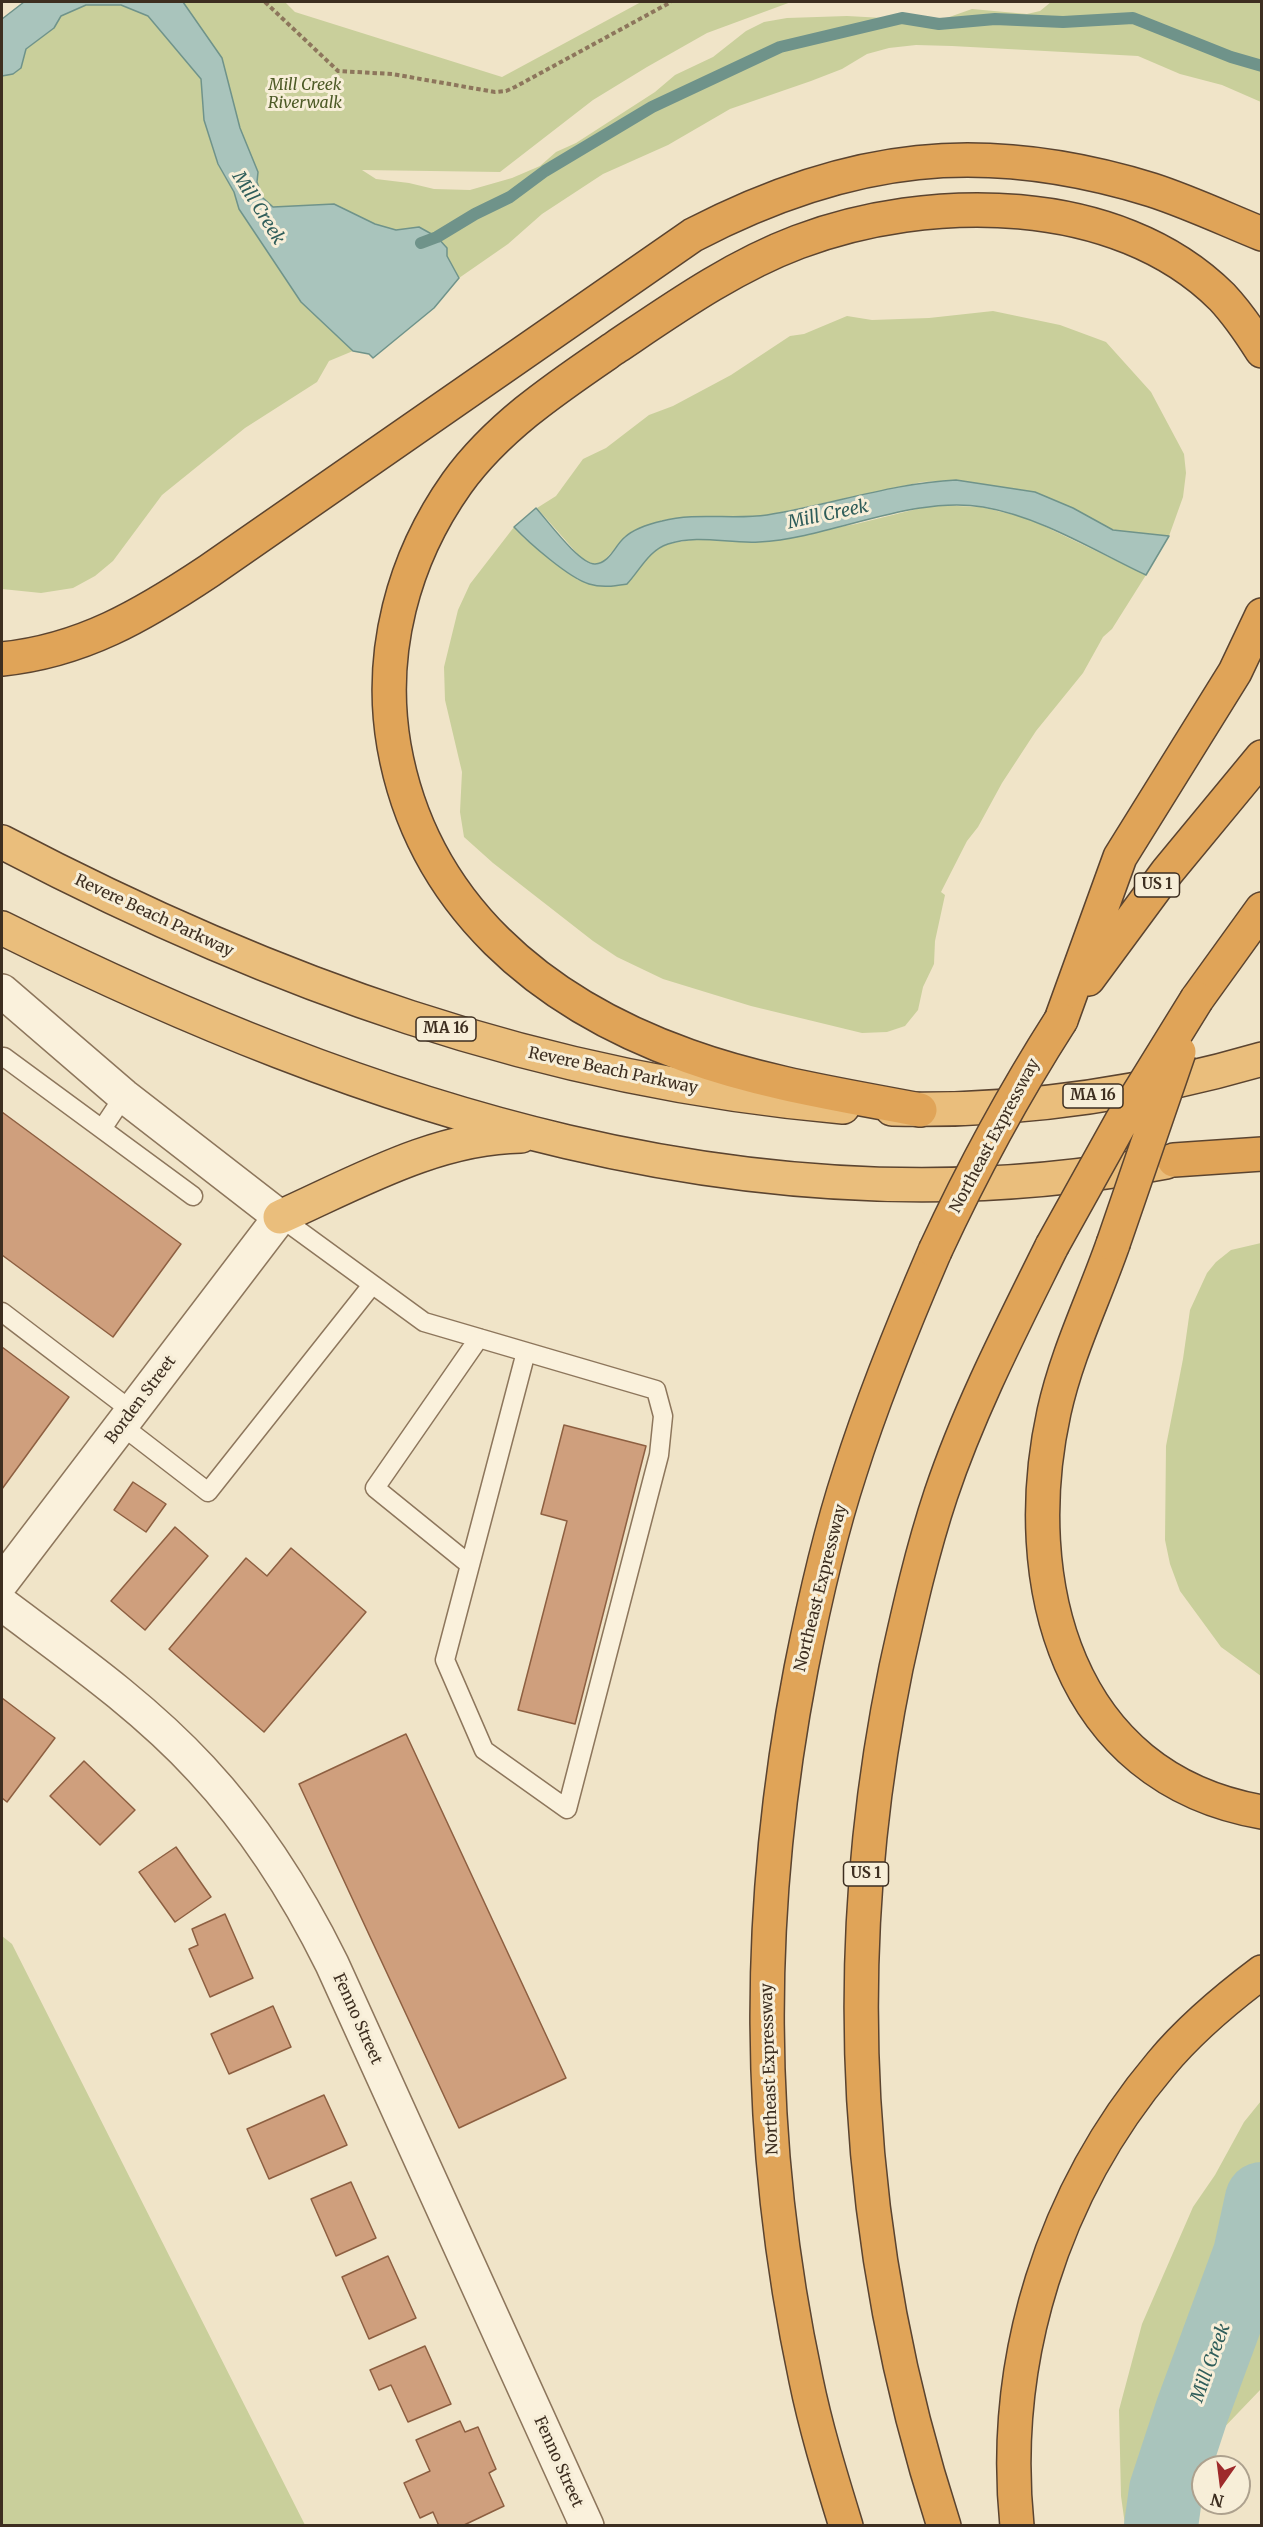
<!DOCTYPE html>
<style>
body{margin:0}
#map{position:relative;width:1263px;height:2527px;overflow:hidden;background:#f0e4c8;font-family:Merriweather,serif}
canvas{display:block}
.frame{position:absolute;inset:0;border:3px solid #3d2e20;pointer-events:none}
.north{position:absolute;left:1191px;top:2455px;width:60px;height:60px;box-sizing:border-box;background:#f7eed8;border:2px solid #ada18e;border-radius:50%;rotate:194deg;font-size:16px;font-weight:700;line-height:24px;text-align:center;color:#3d2e20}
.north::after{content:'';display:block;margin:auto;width:21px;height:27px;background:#9e2a2b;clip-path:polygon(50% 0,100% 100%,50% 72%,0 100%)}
</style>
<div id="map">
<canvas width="1263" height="2527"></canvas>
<div class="frame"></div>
<div class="north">N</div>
</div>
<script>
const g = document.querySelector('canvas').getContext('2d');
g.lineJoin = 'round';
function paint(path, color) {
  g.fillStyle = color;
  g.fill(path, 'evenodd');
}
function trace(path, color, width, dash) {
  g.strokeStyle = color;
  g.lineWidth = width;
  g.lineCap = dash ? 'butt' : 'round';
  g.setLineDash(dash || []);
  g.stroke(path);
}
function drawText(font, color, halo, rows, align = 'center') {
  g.font = font + ' Merriweather,serif';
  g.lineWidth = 6;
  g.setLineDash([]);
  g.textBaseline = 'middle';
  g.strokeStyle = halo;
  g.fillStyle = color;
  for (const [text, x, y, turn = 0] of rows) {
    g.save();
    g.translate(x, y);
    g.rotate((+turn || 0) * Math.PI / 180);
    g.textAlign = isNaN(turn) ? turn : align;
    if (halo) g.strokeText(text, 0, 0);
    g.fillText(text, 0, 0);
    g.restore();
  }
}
const green = new Path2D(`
 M178,2H285L295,12L502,77L641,2H791L707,33L647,67L593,100L500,172L362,170L376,179L409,183L434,189L470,190L512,178L540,166L556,152L576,143L655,92L675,75L713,57L746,31L764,22L787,18L847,16L938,21L972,9L1027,14L1040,11L1051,2H1261V102L1222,85L1180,74L1138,56L952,46L916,45L889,48L867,54L842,69L811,81L730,109L668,145L603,174L542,214L508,244L459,278L446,256L419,227L396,230L375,224L334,204L273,207C261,196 256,188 258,171Z
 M86,5H121L148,16L201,79L204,120L218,165L234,192L239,209L301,302L353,351L329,361L317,382L245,428L162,495L113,561L95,576L73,588L41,593L2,589V76L13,74L21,68L26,49L54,28L61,16Z
 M993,311L1060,325L1106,342L1151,392L1184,454L1186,473L1183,497L1169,536L1113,530L1073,508L1035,492L956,480L922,482L768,515L737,518L694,517L665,520L642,527L624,538L603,562L593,564L582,559L537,508L556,496L583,459L606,448L649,415L673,406L731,375L790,336L804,334L847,316L872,320L929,318Z
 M933,505L981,507L1027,518L1146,575L1112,629L1103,637L1083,673L1036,731L1002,783L978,827L967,841L941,892L945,895L935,941L934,964L923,987L918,1010L905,1026L887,1032L862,1033L751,1006L663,979L617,957L593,941L493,863L464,837L460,812L462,772L445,700L444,667L458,610L470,584L514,527L524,538L578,580L627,584L652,552L668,544L702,538L758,542L856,524Z
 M1261,1243H1262L1261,1676L1221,1647L1180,1591L1170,1564L1165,1540L1166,1446L1183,1359L1190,1310L1207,1273L1216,1262L1231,1250Z
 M2,1936L12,1944L305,2525H2Z
 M1261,2101V2389L1215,2437L1206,2467H1203L1190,2525H1125L1121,2496L1119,2410L1142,2324L1193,2207L1215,2175L1244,2122Z`);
const water = new Path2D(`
 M24,2H183L222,58L240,128L258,172L257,182L262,197L273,207L334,204L375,224L396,230L419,227L437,237L447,248V256L459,278L434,308L373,358L369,354L353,351L301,302L239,209L234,192L218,164L204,120L201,79L148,16L121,5H86L61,16L54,28L26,49L21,68L13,74L2,76V19Z
 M956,480L1035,492L1073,508L1113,530L1169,536L1146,575C1093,550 1041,517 983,507C912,495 831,538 759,542C728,544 699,534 668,544C649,550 640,570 627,584C614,586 602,588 589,584C569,578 529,543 514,527L536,508C548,521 579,564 595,564C610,563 615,545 625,537C635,528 649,524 662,521C696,512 733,520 767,515C831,505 892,483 956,480Z`);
const stream = new Path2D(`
 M421,243L437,237L475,214L510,197L545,171L652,107L780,47L902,18L939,24L995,19L1063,22L1133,18L1231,57L1262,66`);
const river = new Path2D(`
 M1161,2526L1166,2490L1192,2411L1250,2254L1262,2199`);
const building = new Path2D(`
 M2,1112L181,1244L113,1337L2,1255Z
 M2,1347L69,1397L2,1489Z
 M564,1425L646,1446L575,1724L518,1710L567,1521L541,1514Z
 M133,1482L166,1504L146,1532L114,1510Z
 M175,1527L208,1556L145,1630L111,1601Z
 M291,1548L366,1612L264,1732L169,1649L246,1558L267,1576Z
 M2,1698L55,1738L7,1802L2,1798Z
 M406,1734L566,2078L459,2128L299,1784Z
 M84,1761L135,1810L100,1845L50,1796Z
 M176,1847L211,1897L175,1922L139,1872Z
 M225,1914L253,1978L210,1997L189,1949L198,1945L192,1929Z
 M273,2006L291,2047L229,2074L211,2034Z
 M324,2095L347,2145L269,2179L247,2129Z
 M351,2182L376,2238L336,2256L311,2199Z
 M388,2256L416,2318L369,2339L342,2277Z
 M425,2346L451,2404L408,2422L391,2385L379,2390L370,2370Z
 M460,2421L465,2432L478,2427L496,2469L489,2473L504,2506L462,2526H439L433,2512L420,2518L404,2483L430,2471L416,2440Z`);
const path = new Path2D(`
 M265,2L338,71L392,74L495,92L506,91L515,87L671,2`);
const service = new Path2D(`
 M2,1059L4,1057L193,1196
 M102,1129L124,1096
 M280,1217L424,1322L656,1390L663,1416L659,1455L567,1809L484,1750L445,1660L526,1352
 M2,1312L132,1411
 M121,1425L208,1492L372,1285
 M470,1565L375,1488L479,1338`);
const minor = new Path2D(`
 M2,991L124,1096L280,1217L2,1582`);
const tertiary = new Path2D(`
 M2,1604C70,1655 142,1705 201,1769C255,1827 297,1893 332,1964L587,2526`);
const trunk = new Path2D(`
 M2,842C269,982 541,1081 843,1107
 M2,928C364,1108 758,1240 1166,1162
 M892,1109C1017,1112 1142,1094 1262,1059
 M280,1217C356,1183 436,1137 521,1136`);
const motorway = new Path2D(`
 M2,659C82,651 143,615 209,571L693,235C849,154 983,138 1152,190C1189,202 1225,219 1262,234
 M1088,979L1167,872L1262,757
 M1197,999L1262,909
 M1061,1020L1120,857L1235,672L1262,615
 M920,1110C842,1095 763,1083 688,1056C542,1004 422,905 394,746C378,653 403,559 457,483C498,426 559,386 616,347C674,308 732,267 798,242C928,193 1117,192 1222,297C1237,313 1250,332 1262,351
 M1174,1160L1262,1154
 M1113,1244C1093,1301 1067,1353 1054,1412C1017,1581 1066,1778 1262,1812
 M846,2526C831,2477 816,2429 806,2380C755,2141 755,1908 801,1669C814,1603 829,1536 850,1472C874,1396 904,1323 935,1251
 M944,2526C853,2246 837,1955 896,1668C909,1609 922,1551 941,1494C970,1408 1012,1327 1052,1246
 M1017,2526C1000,2359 1053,2192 1161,2064C1190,2029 1226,1999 1262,1972`);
const motorwayBridge = new Path2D(`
 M1113,1244L1179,1052
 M1052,1246L1121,1122L1197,999
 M935,1251C972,1171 1013,1095 1061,1020`);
const shields = [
 [1157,885,45],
 [446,1029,60],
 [1093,1096,60],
 [866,1874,45]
];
const shieldNames = [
 ["US 1",1157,885],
 ["MA 16",446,1029],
 ["MA 16",1093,1096],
 ["US 1",866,1874]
];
const parkNames = [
 ["Mill Creek",305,85],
 ["Riverwalk",305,103]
];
const streetNames = [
 ["Revere Beach Parkway",154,916,25],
 ["Revere Beach Parkway",613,1071,12],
 ["Northeast Expressway",995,1136,-62],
 ["Borden Street",141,1400,-53],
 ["Northeast Expressway",821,1588,-76],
 ["Fenno Street",357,2019,66],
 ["Northeast Expressway",770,2069,-92],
 ["Fenno Street",558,2462,66]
];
const waterNames = [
 ["Mill Creek",258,208,58],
 ["Mill Creek",828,515,-12],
 ["Mill Creek",1211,2363,-70]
];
paint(green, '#c9cf9b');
paint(water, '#a9c4bc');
trace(water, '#6f938a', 1.5);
trace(stream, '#6f938a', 12);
trace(river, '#a9c4bc', 74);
paint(building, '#cf9f7d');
trace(building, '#8d5f41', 1.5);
trace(service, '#8d765c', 21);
trace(minor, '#8d765c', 36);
trace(tertiary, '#8d765c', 36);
trace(trunk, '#5b4430', 36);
trace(motorway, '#5b4430', 36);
trace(path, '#8d765c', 4, [4.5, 3]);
trace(service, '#faf1dc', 18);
trace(minor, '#faf1dc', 33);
trace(tertiary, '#faf1dc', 33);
trace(trunk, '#eabe7c', 33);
trace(motorway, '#e0a458', 33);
trace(motorwayBridge, '#5b4430', 36, []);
trace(motorwayBridge, '#e0a458', 33);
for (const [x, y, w] of shields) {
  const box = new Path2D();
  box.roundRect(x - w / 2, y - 12, w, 24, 4.5);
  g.fillStyle = '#f7eed8';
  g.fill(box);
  trace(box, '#3d2e20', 1.5);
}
drawText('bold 15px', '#3d2e20', null, shieldNames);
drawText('italic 16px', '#4d5a26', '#f7eed8', parkNames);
drawText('16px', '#3d2e20', '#f7eed8', streetNames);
drawText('italic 18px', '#2f5d5a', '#f7eed8', waterNames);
</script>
